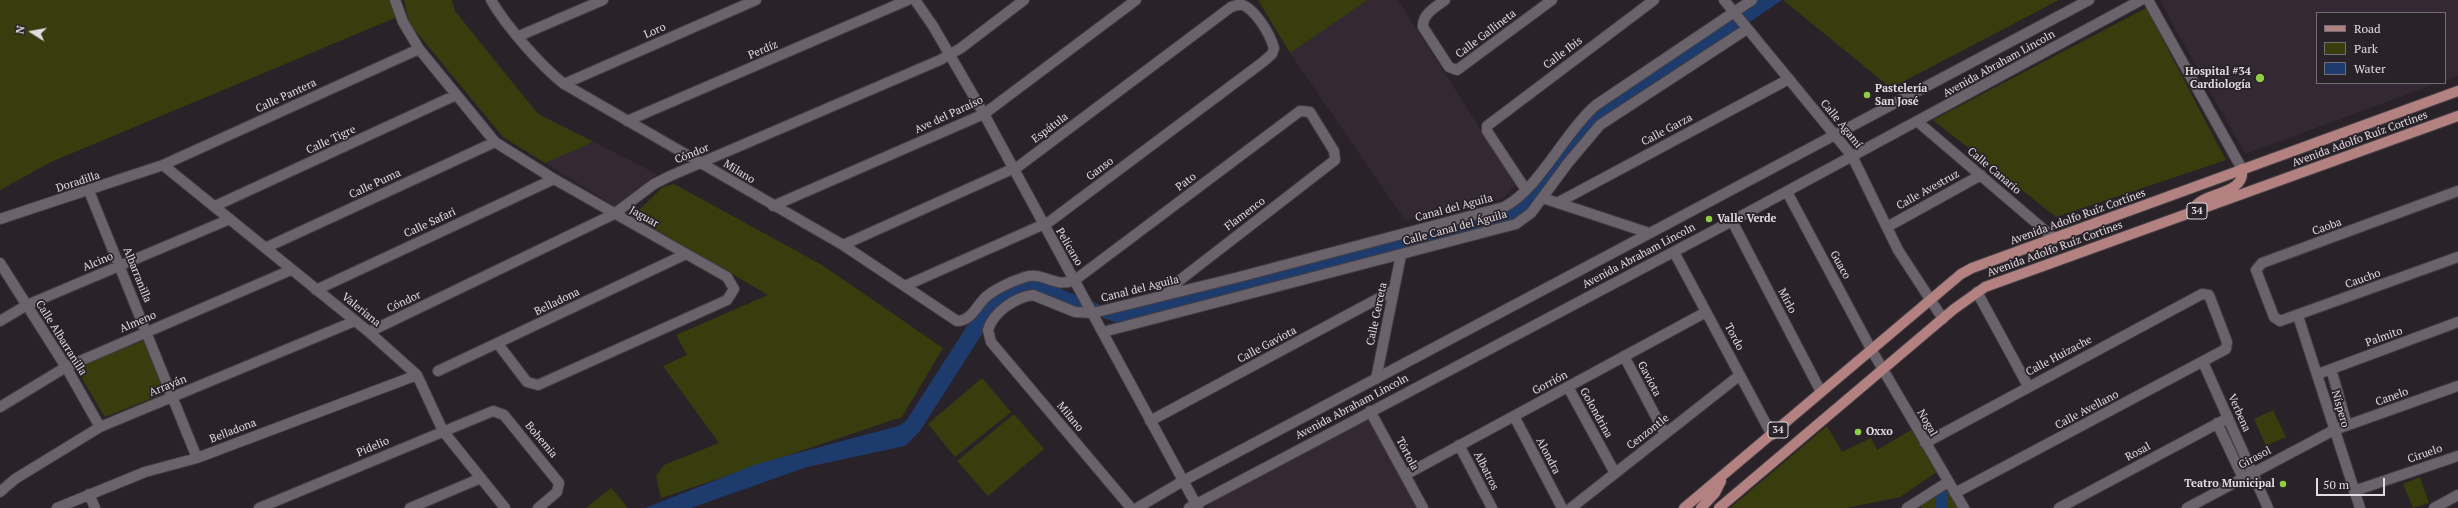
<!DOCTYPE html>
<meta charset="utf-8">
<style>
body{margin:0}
#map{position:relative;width:2458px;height:508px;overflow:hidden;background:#292228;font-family:"PT Serif",serif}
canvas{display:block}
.legend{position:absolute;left:2316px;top:12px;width:130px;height:72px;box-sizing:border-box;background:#292228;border:1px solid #736c72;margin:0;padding:5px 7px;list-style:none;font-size:12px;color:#e1dce1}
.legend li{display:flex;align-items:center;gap:8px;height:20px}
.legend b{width:20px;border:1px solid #736c72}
.north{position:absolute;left:12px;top:12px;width:40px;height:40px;-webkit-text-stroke:3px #292228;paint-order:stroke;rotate:281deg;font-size:11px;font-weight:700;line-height:16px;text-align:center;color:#e1dce1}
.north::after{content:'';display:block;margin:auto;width:14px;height:18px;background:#e1dce1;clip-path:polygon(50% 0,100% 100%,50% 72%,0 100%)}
.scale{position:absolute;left:2316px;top:478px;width:69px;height:18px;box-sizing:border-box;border:2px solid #e1dce1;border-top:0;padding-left:5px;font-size:12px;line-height:14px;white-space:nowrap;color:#e1dce1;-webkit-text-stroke:3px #292228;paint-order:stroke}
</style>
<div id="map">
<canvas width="2458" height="508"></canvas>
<ul class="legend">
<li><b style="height:5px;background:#b28180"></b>Road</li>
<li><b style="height:11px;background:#373d0d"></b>Park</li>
<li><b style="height:11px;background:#1d3b6c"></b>Water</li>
</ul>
<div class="north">N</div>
<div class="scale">50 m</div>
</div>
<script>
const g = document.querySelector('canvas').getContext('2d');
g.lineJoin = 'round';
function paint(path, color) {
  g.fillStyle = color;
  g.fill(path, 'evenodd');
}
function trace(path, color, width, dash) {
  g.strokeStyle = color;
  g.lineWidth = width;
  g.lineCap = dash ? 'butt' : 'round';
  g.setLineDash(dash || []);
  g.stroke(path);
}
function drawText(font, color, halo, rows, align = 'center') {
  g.font = font + ' "PT Serif",serif';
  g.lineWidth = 3.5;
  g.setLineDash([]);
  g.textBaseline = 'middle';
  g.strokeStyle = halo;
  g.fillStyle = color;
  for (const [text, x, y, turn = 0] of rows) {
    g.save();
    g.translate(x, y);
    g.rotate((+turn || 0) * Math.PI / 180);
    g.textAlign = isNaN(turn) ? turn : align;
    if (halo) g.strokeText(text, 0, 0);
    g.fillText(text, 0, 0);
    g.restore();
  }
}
const built = new Path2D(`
 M1368,0H1398L1516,185L1502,199L1405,220L1290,53Z
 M2161,0H2458V76L2445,81V13H2317V83H2438L2245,154L2160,1Z
 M594,142L657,174L616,207L545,163Z
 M1369,417L1417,508H1209L1207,503Z`);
const green = new Path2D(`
 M0,0H390L395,18L51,162L0,190Z
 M404,0H452L455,11L538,114L594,142L545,163L503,137L409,23Z
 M1258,0H1368L1290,53Z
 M1783,0H2059L1891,88Z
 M2146,8L2226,160L2056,217L1933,120Z
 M674,184L822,265L943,348L902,417L661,498L656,476L664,465L719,443L663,366L687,355L676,335L768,295L633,216L663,187Z
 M143,341L165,393L105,417L75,367Z
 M982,378L1011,412L955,457L928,424Z
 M2273,410L2286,437L2266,446L2254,419Z
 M1014,414L1044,449L988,496L957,461Z
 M1827,426L1842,452L1871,438L1877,450L1911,430L1937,472L1900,497L1847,508H1730Z
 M2420,477L2429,503L2413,508L2403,484Z
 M1948,482L1964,508H1921V500Z
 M611,488L628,508H586Z`);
const water = new Path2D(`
 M1756,0H1782L1608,119L1523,221L1117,323L1034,292L998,309L920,431L905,446L807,467L691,508H645L757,464L898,426L906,421L985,298L1025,277H1041L1063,290L1116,311L1513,202L1577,123Z
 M1947,487V508H1936V494Z`);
const minor = new Path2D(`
 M395,0L403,22L419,49L495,142L554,179L727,277L734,289L727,300L538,385L527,382L498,344
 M491,0C506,26 541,66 564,84L843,245L957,321C972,321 977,304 987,296C997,288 1013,281 1025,277C1044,271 1055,289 1075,280L1300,111L1310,112L1334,151L1335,160L1180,280L1165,295
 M1445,0C1436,7 1422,14 1423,27L1449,67L1457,70L1552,0
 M2148,0L2242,169
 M519,36L603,0
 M564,84L756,0
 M627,121L908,0
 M1918,122L2055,239
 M1852,156L1898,250L1943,319
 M163,165L369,332L417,375L443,431L505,508
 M1526,190L1487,131V126L1654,0
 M89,191L197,458
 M2458,191L2262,263L2256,270L2274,317L2280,321L2458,257
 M1787,192L1871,349
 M1543,198L1649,233
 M1557,203L1789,79
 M215,206L456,95
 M773,206L984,114L1136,0
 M0,219L163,165L419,49
 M1732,221L1821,392
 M1887,227L1981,175
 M843,245L1019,166L1231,7L1240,4C1255,8 1270,34 1274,48L1272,54L1263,62L1049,222L907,285
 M265,248L495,142
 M1674,252L1772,435
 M0,263L66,367L100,427
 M316,290L554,179
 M1977,292L2028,386
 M2298,316L2360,508
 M0,321L27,305L230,219
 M369,332L614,214L654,184L670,176L940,60L961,48L1024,0
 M1103,332L1516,224L1531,213L1568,163L1600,125L1747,29
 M1624,356L1665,434
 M2203,362L2268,508
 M2331,369L2347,425
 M438,371L686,254
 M2318,374L2458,322
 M1376,379L1401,255
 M1568,387L1615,473
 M0,407L66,367L291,270
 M1370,411L1423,508
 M1514,416L1562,508
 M1150,421L1394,290
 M2217,423L2243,478
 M1925,443L2202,294L2209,295L2227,342L2226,349L1955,493
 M1459,445L1492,508
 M1405,475L1706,312
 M2354,491L2458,456
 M0,492L15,479L100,427L355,321
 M89,494L95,508
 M57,508L145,472L197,458L417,375
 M259,508L493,411L504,415L559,483L557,492L538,508
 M410,508L481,478
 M1131,508L991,342L988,330C993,312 1016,297 1033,295L1075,312L1093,313L1239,277L1504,207C1538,190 1564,133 1596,105L1752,0
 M1571,508L1740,375
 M1907,508L1948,482
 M2059,508L2228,418
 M2187,508L2334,430L2458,386
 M2434,508L2458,495`);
const tertiary = new Path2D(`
 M915,0L933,26L984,114L1198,508
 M1724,0L1852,156
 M1871,349L1964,508`);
const secondary = new Path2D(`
 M1137,508L1183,481L2089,0
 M1189,508L1732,221L2141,0`);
const primary = new Path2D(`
 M2189,213C2193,208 2197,203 2203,200C2217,192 2245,191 2242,169
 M1684,508L1961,274L1972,268L2458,91
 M1701,508L1715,493L1721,481
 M1719,508L1954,309L1985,287L2458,116`);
const markers = [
 [2260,78,5,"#8fcd42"],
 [1867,95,4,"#8fcd42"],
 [1709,219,4,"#8fcd42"],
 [1858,432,4,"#8fcd42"],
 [2283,484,4,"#8fcd42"]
];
const shields = [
 [2197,211,20],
 [1778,430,20]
];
const shieldNames = [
 ["34",2197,211],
 ["34",1778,430]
];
const streetNames = [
 ["Loro",655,31,-24],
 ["Calle Gallineta",1486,34,-37],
 ["Perdíz",763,50,-23],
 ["Calle Ibis",1563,53,-37],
 ["Avenida Abraham Lincoln",1999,64,-29],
 ["Calle Pantera",286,96,-25],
 ["Ave del Paraíso",949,115,-25],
 ["Calle Agamí",1841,124,51],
 ["Espátula",1050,128,-37],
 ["Calle Garza",1667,130,-28],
 ["Avenida Adolfo Ruíz Cortines",2360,139,-20],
 ["Calle Tigre",331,140,-25],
 ["Cóndor",692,154,-22],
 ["Ganso",1100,169,-37],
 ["Calle Canario",1994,171,40],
 ["Milano",739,172,31],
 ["Doradilla",78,182,-18],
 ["Pato",1186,182,-37],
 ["Calle Puma",375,184,-25],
 ["Calle Avestruz",1928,190,-29],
 ["Canal del Aguila",1454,208,-15],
 ["Flamenco",1245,214,-37],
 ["Jaguar",644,217,29],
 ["Avenida Adolfo Ruíz Cortínes",2078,217,-20],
 ["Calle Safari",430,223,-25],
 ["Caoba",2327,227,-20],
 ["Calle Canal del Águila",1455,228,-15],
 ["Pelícano",1069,247,60],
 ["Avenida Adolfo Ruíz Cortines",2055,249,-20],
 ["Avenida Abraham Lincoln",1639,256,-28],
 ["Alcino",98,262,-23],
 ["Guaco",1840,265,61],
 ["Albarranilla",137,275,68],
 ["Caucho",2363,279,-20],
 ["Canal del Aguila",1140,289,-14],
 ["Mirlo",1787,301,62],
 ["Cóndor",404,302,-25],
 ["Belladona",557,302,-26],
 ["Valeriana",361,310,39],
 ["Calle Cerceta",1377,314,-78],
 ["Almeno",138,322,-23],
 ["Tordo",1734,337,62],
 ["Palmito",2384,337,-20],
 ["Calle Albarranilla",61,338,58],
 ["Calle Gaviota",1267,345,-28],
 ["Calle Huizache",2059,356,-28],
 ["Gaviota",1649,379,62],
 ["Gorrión",1550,383,-28],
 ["Arrayán",168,386,-22],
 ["Canelo",2392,397,-20],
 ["Avenida Abraham Lincoln",1352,407,-28],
 ["Níspero",2340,409,74],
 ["Calle Avellano",2087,410,-28],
 ["Golondrina",1596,413,61],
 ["Verbena",2239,413,66],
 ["Milano",1070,417,50],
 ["Nogal",1927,423,60],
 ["Belladona",233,431,-21],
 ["Cenzontle",1648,432,-38],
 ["Bohemia",541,440,50],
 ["Pidelio",373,447,-23],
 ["Rosal",2138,452,-28],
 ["Tórtola",1407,454,62],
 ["Ciruelo",2425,454,-19],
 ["Alondra",1548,456,62],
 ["Girasol",2255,458,-28],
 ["Albatros",1486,471,63]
];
const poiNames = [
 ["Hospital #34",2251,72,"right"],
 ["Cardiología",2251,85,"right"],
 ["Pastelería",1875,89],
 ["San José",1875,102],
 ["Valle Verde",1717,219],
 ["Oxxo",1866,432],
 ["Teatro Municipal",2275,484,"right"]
];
paint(built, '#332833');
paint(green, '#373d0d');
paint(water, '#1d3b6c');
trace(minor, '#433e43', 12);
trace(tertiary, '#433e43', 12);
trace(secondary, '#433e43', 12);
trace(primary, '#433e43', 12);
trace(minor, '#6b636b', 10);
trace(tertiary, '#6b636b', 10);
trace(secondary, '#6b636b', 10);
trace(primary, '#b28180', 10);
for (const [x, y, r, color] of markers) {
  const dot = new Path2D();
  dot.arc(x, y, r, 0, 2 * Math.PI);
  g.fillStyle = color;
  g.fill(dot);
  trace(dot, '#292228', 1.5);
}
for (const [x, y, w] of shields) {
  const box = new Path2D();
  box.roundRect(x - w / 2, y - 8, w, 16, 3);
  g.fillStyle = '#292228';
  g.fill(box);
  trace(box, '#e1dce1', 1);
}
drawText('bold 10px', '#e1dce1', null, shieldNames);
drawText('11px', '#e1dce1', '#292228', streetNames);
drawText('bold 11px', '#e1dce1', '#292228', poiNames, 'left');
</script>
